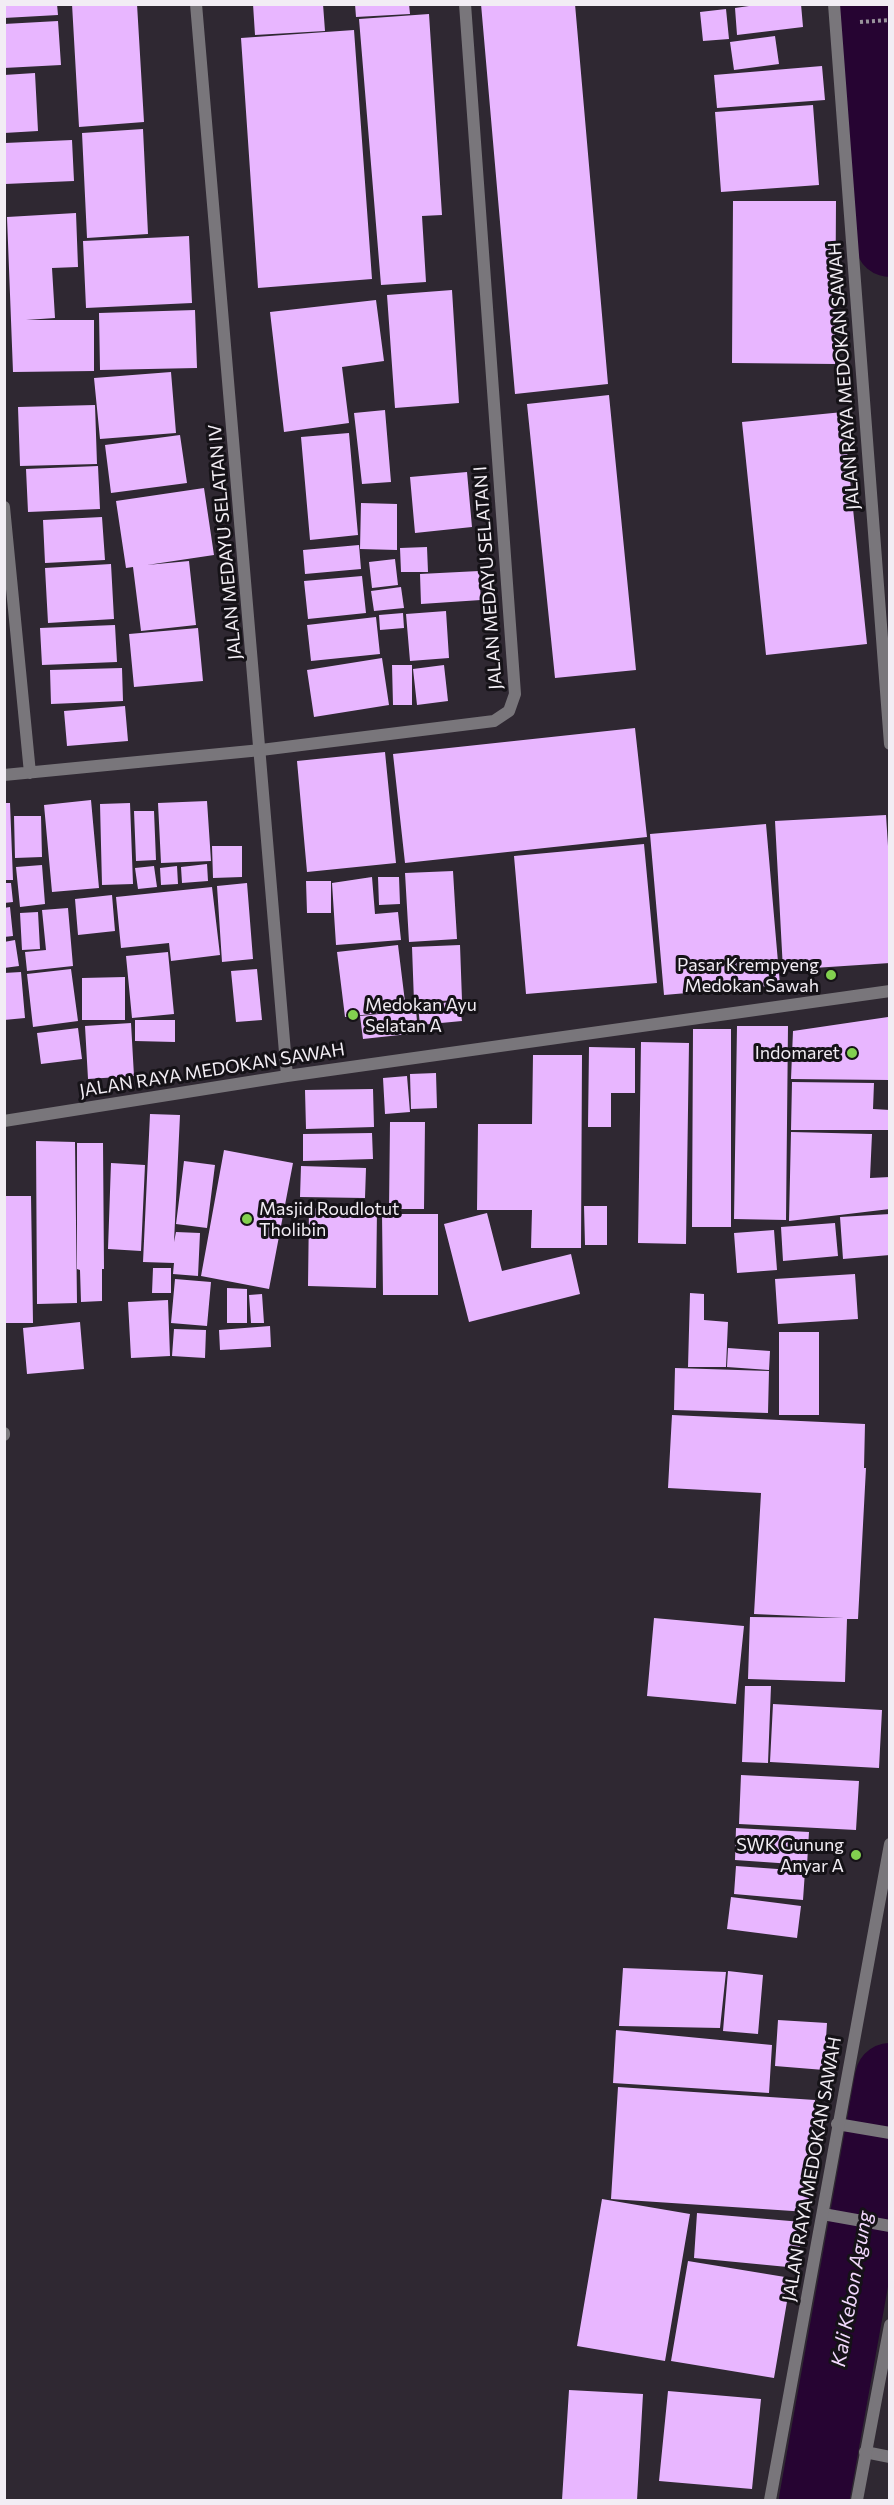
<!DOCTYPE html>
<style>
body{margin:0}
#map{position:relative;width:894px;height:2505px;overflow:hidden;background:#2f2832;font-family:Commissioner,sans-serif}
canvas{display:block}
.frame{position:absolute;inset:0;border:6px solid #f2edf4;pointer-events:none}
</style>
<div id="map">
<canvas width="894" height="2505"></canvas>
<div class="frame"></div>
</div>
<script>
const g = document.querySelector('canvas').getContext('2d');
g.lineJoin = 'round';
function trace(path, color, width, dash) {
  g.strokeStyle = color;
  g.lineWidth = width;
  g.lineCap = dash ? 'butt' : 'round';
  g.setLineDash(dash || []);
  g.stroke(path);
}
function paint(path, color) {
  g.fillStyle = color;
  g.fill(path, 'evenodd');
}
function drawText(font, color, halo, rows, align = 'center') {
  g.font = font + ' Commissioner,sans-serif';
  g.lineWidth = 6;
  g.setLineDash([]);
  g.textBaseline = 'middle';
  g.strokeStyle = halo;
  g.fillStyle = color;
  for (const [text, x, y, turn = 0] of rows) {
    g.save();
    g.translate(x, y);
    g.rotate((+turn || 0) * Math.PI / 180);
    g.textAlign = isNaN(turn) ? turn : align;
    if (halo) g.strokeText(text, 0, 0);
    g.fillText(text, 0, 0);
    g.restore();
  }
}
const river = new Path2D(`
 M870,4L890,242
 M814,2500L890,2078`);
const building = new Path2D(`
 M4,4H57L58,15L4,18Z
 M72,4H137L144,122L79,127Z
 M253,4H323L325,31L255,35Z
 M355,4H409L410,14L356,17Z
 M481,4H575L608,384L515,394Z
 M763,4H801L803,27L737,35L735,8Z
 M726,9L729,39L703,41L700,12Z
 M429,14L442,215L422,216L426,282L381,285L359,19Z
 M58,21L61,65L4,68V24Z
 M354,30L372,279L258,288L241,38Z
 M775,36L779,64L734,70L730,42Z
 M822,66L825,100L717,108L714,75Z
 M35,73L38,131L4,133V75Z
 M813,105L819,185L721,192L715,112Z
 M143,129L148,234L87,238L82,133Z
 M72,140L74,181L5,184V143Z
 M733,201H836L835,364L732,363Z
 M76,213L78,267L52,268L55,318L26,320H94V371L13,372L7,217Z
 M189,236L192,303L86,308L83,241Z
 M452,290L459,403L395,408L387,295Z
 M376,300L384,361L342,367L349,423L284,432L270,312Z
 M195,310L197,368L100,370L99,313Z
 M171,372L176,433L100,439L94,378Z
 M609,395L636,670L555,678L527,404Z
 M95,405L97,464L20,466L18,407Z
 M385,410L391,482L362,484L354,413Z
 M843,412L867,644L766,655L742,422Z
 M349,433L358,535L310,540L301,437Z
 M180,435L187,483L111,493L105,445Z
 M98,466L100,509L28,512L26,469Z
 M467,472L472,527L415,533L410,477Z
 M204,488L214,555L147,565L189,561L196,625L141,631L133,567L126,568L116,501Z
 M361,503L397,504V550L360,549Z
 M102,517L105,560L45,563L43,520Z
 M359,545L361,569L305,574L303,550Z
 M427,547L428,572H401L400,548Z
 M395,559L398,585L372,588L369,562Z
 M111,564L114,619L48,623L45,568Z
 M479,571L481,600L421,604L420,574Z
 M362,576L366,613L308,619L304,581Z
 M401,587L404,608L374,611L371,591Z
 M446,611L449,658L410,661L406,614Z
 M403,613L404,628L380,630L379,615Z
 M376,617L380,654L311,661L307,625Z
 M115,625L117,662L42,665L40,628Z
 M198,628L203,681L134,687L129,634Z
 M382,658L389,705L314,717L307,670Z
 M392,665H412V705H393Z
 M444,665L448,701L417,705L413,669Z
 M122,668L123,701L51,704L50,670Z
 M125,706L128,741L67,746L64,711Z
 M635,728L647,837L405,863L393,754Z
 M385,752L396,863L307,872L297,761Z
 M91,800L99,888L52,892L44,805Z
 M207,801L211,861L161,863L158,803Z
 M4,803H10L13,880H4Z
 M130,803L133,884L102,885L100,804Z
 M134,811H154L156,860L136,861Z
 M886,815L890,877V963L783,970L775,821Z
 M14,816H41L42,857L15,858Z
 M766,824L780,985L664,995L650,834Z
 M644,844L657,983L526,994L514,856Z
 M212,846H242V877L213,878Z
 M207,864L208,881L182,883L181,867Z
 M42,865L45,904L20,907L16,867Z
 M154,866L157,887L138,889L135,868Z
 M177,866L178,884L161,885L160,868Z
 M453,871L457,939L409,942L405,873Z
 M372,877L375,914L398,912L401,940L336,945L332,883Z
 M378,877H399L400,904L379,905Z
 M306,881H331V913H307Z
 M4,883H11L13,902L4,903Z
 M247,883L253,959L222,962L217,886Z
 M212,887L220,955L171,961L169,943L121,948L116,897Z
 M112,895L115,931L78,935L75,899Z
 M10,907L13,936L4,937V908Z
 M68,908L73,966L27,971L25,952L46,950L42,910Z
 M38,912L40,949L22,950L20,913Z
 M15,940L19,966L4,968V942Z
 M398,945L406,1010L345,1017L337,952Z
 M460,945L462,1000L414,1002L412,947Z
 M168,952L174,1014L132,1018L126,956Z
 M71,969L78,1021L33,1027L27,974Z
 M257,969L262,1020L236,1022L231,971Z
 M21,972L25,1018L4,1020V973Z
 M125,977V1020H82V978Z
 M459,1001L462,1021L420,1025L418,1006Z
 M416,1010L418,1033L363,1039L360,1016Z
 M888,1017L890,1080L791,1079L793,1031Z
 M135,1020H175V1042L135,1041Z
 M131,1023L134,1076L88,1079L85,1026Z
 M737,1026H788L786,1220L734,1219Z
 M78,1028L82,1059L41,1064L37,1033Z
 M693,1029H731V1227H692Z
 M641,1042L689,1043L686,1244L638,1243Z
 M589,1047L635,1048V1093H611V1127H588Z
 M533,1055H582L581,1248H531L532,1210H477L478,1124H532Z
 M436,1073L437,1108L411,1109L410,1074Z
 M407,1076L410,1112L385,1114L383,1078Z
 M792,1082L874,1083L873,1109L890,1110V1130H791Z
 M373,1089L374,1127L306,1129L305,1090Z
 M150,1114L180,1115L174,1242L176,1232L200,1233L198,1276L173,1274L174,1263L143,1262Z
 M390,1122H425L424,1209H389Z
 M791,1132L872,1134L870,1178L890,1177V1209L789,1221Z
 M372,1133L373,1159L303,1161V1134Z
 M36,1141L75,1142L77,1303L37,1304Z
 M77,1143H103L104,1269H102V1301L81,1302L80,1270L77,1269Z
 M224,1150L293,1163L269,1289L201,1276Z
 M184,1161L215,1165L207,1228L176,1224Z
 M111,1163L145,1165L141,1251L108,1249Z
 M301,1166L366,1168L365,1198L300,1197Z
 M4,1196H31L33,1323H4Z
 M584,1206H607V1245H585Z
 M309,1208L377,1210L376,1288L308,1286Z
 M487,1213L502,1271L571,1254L580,1294L469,1322L444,1224Z
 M382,1214H438V1295H383Z
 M890,1214V1255L843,1259L840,1217Z
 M835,1223L838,1256L783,1261L781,1227Z
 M774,1230L777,1270L737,1273L734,1233Z
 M153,1268H171V1293H152Z
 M855,1274L858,1319L778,1324L775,1279Z
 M175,1279L211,1282L207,1326L171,1323Z
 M227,1288L247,1289V1323H227Z
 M690,1293L704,1294V1320L728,1322L726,1367H688Z
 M262,1294L264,1323H251L249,1295Z
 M168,1300L170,1356L131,1358L128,1302Z
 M80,1322L84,1369L27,1374L23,1328Z
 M270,1326L271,1347L220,1350L219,1330Z
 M174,1329L206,1330L205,1358L172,1356Z
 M779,1332H819V1415H779Z
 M728,1348L770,1351L769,1370L727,1367Z
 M675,1368L769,1371L768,1413L674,1410Z
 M672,1415L865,1424L864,1468H866L858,1619H847L845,1682L748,1679L750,1617L844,1618L754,1614L761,1493L668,1488Z
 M654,1618L744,1626L736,1704L647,1696Z
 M745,1686H771L768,1763L742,1762Z
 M773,1704L882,1710L879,1768L770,1762Z
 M741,1775L859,1781L856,1830L739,1824Z
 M736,1828L809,1832L807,1865L735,1860Z
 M736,1866L805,1871L803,1900L734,1894Z
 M731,1897L801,1906L797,1938L727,1929Z
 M623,1968L726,1972L720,2028L619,2026Z
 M728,1971L763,1975L758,2034L723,2031Z
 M778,2020L827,2023L824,2070L775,2066Z
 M616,2030L772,2045L769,2093L613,2083Z
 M618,2087L815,2100L808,2212L611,2199Z
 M602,2199L690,2214L665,2361L577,2346Z
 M697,2213L802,2222L798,2268L694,2258Z
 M688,2261L791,2278L774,2378L671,2361Z
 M569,2390L643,2394L637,2500H562Z
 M668,2391L761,2399L752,2489L659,2481Z`);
const path = new Path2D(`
 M860,22L890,20`);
const service = new Path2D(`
 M837,2124L890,2133
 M823,2214L890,2226`);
const minor = new Path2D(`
 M196,4L287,1076
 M4,507L30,773
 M4,775L261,750L494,721L509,711L515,694L465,4
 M4,1121L287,1076L890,991
 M4,1433V1435
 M865,2452L890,2457`);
const tertiary = new Path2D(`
 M834,4L890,744
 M770,2500L890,1844
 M857,2500L890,2325`);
const markers = [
 [831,975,6,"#82d04f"],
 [353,1015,6,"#82d04f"],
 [852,1053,6,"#82d04f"],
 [247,1219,6,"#82d04f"],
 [856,1855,6,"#82d04f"]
];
const streetNames = [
 ["JALAN RAYA MEDOKAN SAWAH",844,376,-94],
 ["JALAN MEDAYU SELATAN IV",225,542,-95],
 ["JALAN MEDAYU SELATAN I",488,578,-94],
 ["JALAN RAYA MEDOKAN SAWAH",212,1070,-9],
 ["JALAN RAYA MEDOKAN SAWAH",812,2169,-80]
];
const poiNames = [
 ["Pasar Krempyeng",819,965],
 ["Medokan Sawah",819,986],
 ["Medokan Ayu",365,1005,"left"],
 ["Selatan A",365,1026,"left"],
 ["Indomaret",840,1053],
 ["Masjid Roudlotut",259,1209,"left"],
 ["Tholibin",259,1230,"left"],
 ["SWK Gunung",844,1845],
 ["Anyar A",844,1866]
];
const waterNames = [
 ["Kali Kebon Agung",852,2289,-80]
];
trace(river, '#260432', 70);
paint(building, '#e8b6ff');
trace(path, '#99939c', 4, [3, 3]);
trace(service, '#79767b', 12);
trace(minor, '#79767b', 12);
trace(tertiary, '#79767b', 12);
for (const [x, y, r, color] of markers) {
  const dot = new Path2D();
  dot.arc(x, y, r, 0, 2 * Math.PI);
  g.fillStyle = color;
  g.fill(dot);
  trace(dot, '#151217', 2);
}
drawText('18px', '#f2edf4', '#151217', streetNames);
drawText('18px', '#f2edf4', '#151217', poiNames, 'right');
drawText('italic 20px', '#f2d8fd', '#151217', waterNames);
</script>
